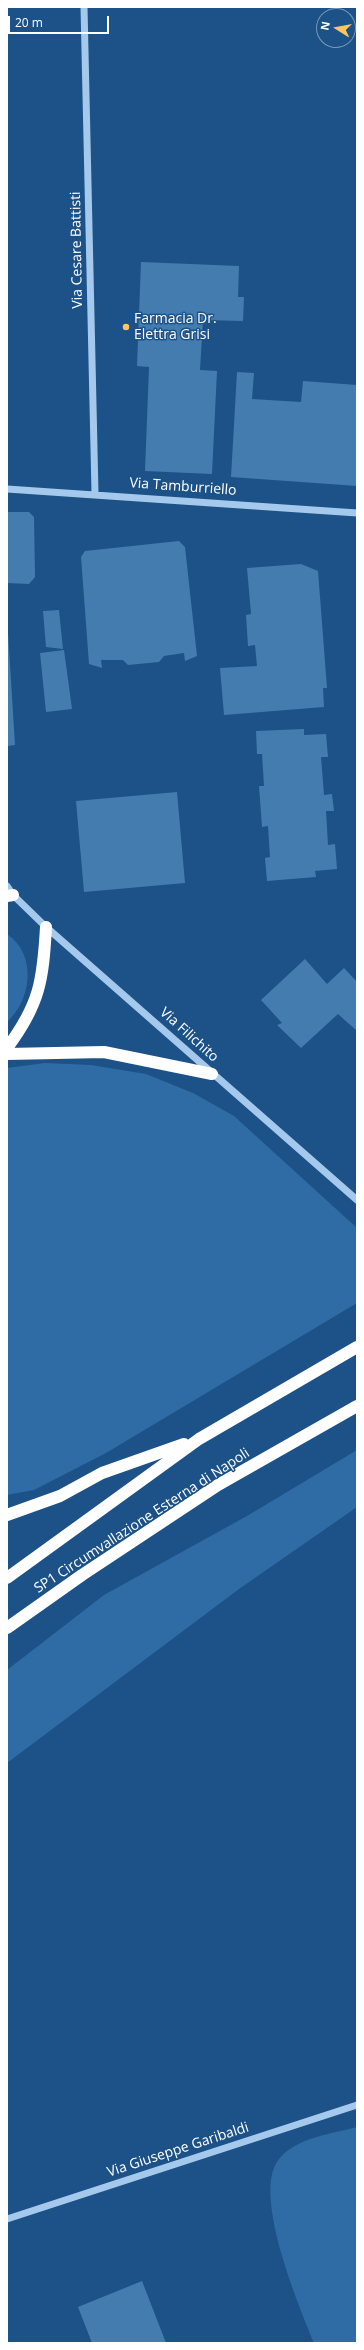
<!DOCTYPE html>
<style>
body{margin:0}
#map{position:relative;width:364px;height:2350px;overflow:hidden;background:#1c5287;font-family:"Open Sans",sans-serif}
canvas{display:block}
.frame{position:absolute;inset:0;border:8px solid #fff;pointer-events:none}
.north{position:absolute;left:316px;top:8px;width:40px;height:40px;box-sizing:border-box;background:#1c5287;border:1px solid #7797b7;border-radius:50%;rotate:281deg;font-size:11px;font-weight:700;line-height:16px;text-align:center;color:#fff}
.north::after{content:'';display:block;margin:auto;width:14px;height:18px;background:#fcc561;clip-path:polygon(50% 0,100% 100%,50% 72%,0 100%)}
.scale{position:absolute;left:8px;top:16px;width:101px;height:18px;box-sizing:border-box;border:2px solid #fff;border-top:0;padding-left:5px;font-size:12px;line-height:14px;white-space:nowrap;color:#fff;-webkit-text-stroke:3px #1c5287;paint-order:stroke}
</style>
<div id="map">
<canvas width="364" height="2350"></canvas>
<div class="frame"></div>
<div class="north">N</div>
<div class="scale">20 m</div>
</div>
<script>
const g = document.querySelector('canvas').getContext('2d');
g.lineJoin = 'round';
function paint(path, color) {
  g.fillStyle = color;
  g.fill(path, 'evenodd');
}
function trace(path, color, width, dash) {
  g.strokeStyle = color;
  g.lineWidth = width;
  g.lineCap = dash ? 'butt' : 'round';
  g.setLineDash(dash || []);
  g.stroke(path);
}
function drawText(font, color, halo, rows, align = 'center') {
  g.font = font + ' "Open Sans",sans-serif';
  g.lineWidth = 3;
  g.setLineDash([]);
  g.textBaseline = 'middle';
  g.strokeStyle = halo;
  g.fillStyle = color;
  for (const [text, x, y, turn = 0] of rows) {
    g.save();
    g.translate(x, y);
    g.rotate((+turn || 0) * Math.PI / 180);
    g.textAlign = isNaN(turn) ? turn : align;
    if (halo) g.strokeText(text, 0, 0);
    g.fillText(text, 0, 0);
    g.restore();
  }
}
const green = new Path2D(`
 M7,934C38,955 31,1001 7,1022Z
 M45,1063L91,1065L146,1074L193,1093L234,1116L357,1228V1303L106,1453L34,1490L7,1495V1068Z
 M357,1450V1507L239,1589L7,1763V1670L104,1595L247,1516Z
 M357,2127V2343H314C299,2306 251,2193 279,2159C297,2137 332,2134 357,2127Z`);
const building = new Path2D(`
 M141,262L239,266L238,297H244L243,321L203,320L200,370L217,371L212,474L145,471L149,367L137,366Z
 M237,372L254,373L252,399L301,402L303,381L357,385V486L231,477Z
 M7,512H29L34,517L35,577L29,584L7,583Z
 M179,541L185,547L197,656L185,661L184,653L164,656L159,662L128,665L123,660H101L102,668L89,664L81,557L85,551Z
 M301,564L318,571L327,688H323L324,707L224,715L220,668L257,666L255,645L248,646L246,615L251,614L247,568Z
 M59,610L63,649L46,647L43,611Z
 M7,616L15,745L7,746Z
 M64,650L72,709L46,712L40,653Z
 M304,729V735L326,734L328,757H321L324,795L332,794L334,811H326L328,845L335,844L337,869L315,871L316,877L267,881L265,858L270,857L268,826L262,827L259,786H264L262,754H257L256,731Z
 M177,792L185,883L84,892L76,801Z
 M305,959L327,984L344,968L357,982V1031L338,1014L301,1048L277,1025L282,1023L261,1000Z
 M142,2281L166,2343H92L78,2307Z`);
const minor = new Path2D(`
 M84,7L95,493
 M7,489L357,513
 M7,886L13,895L46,927L357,1200
 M7,2219L357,2105`);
const highway = new Path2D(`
 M7,896L13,895
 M7,1048C40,1004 43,980 46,927
 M7,1054L104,1052L212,1074
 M7,1515L60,1496L102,1473L184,1444
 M7,1578L199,1439L357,1347
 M7,1628L82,1575L218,1485L357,1406`);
const markers = [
 [126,327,4,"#fcc561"]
];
const streetNames = [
 ["Via Cesare Battisti",77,250,-91],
 ["Via Tamburriello",183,487,4],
 ["Via Filichito",189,1035,42],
 ["SP1 Circumvallazione Esterna di Napoli",142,1521,-33],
 ["Via Giuseppe Garibaldi",178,2150,-18]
];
const poiNames = [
 ["Farmacia Dr.",134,319],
 ["Elettra Grisi",134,335]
];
paint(green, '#2f6ca5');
paint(building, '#447cb0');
trace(minor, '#a4c9ec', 7);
trace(highway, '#fff', 12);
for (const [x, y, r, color] of markers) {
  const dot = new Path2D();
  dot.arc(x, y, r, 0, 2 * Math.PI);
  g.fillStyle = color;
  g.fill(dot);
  trace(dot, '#1c5287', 1.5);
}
drawText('14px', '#fff', '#1c5287', streetNames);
drawText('14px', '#fff', '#1c5287', poiNames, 'left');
</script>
